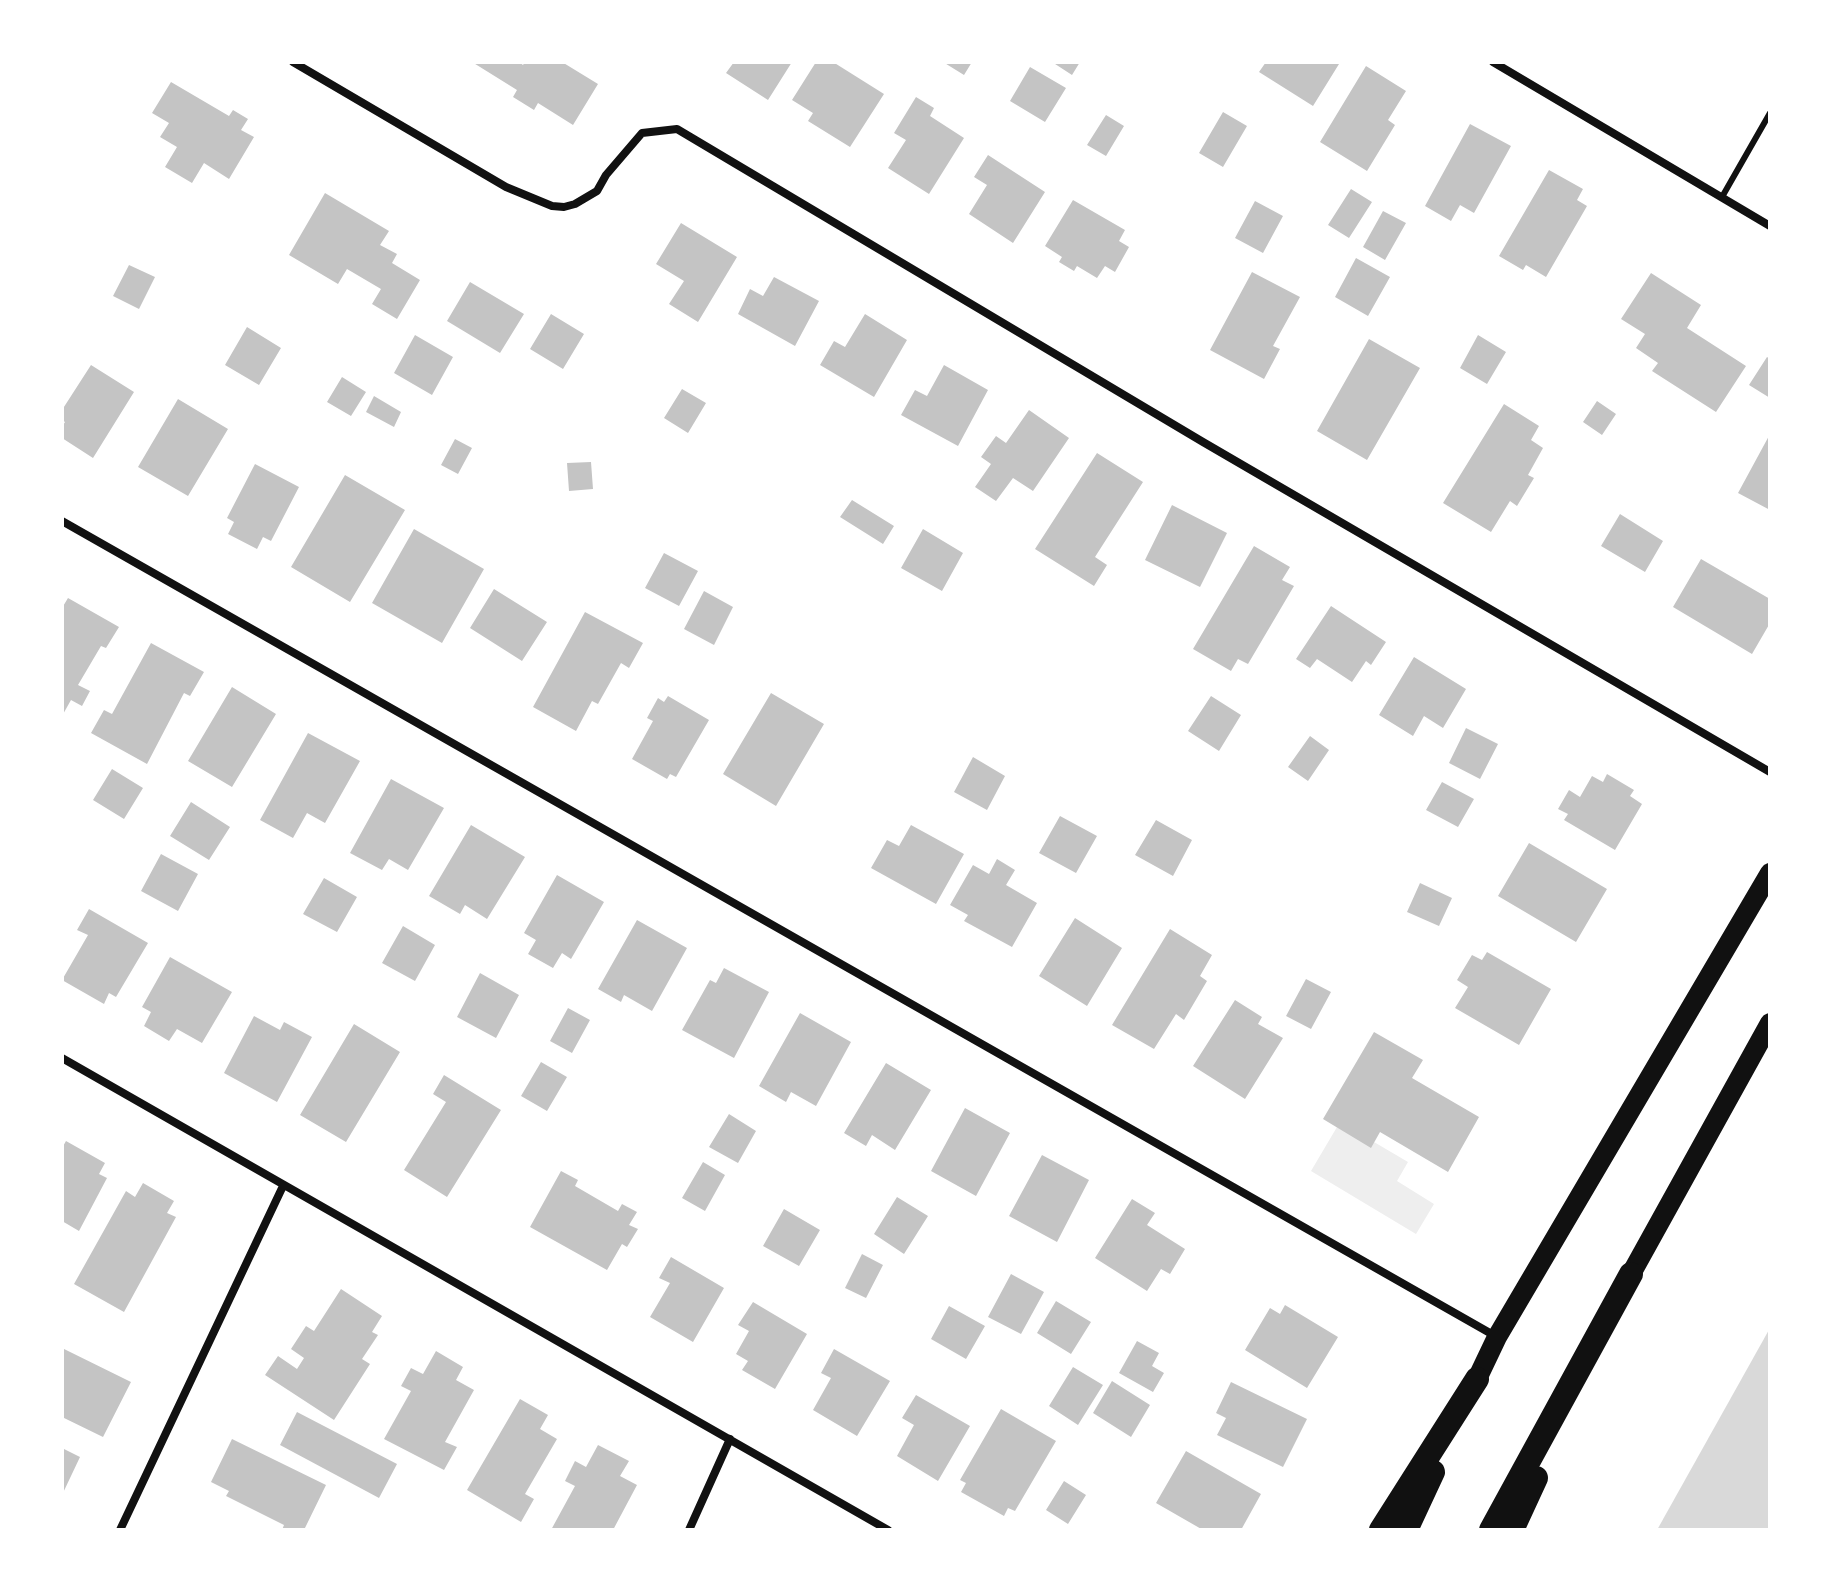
<!DOCTYPE html>
<style>
body{margin:0}
#map{position:relative;width:1832px;height:1592px;overflow:hidden;background:#fff;font-family:"Golos Text",sans-serif}
canvas{display:block}
.frame{position:absolute;inset:0;border:64px solid #fff;pointer-events:none}
</style>
<div id="map">
<canvas width="1832" height="1592"></canvas>
<div class="frame"></div>
</div>
<script>
const g = document.querySelector('canvas').getContext('2d');
g.lineJoin = 'round';
function paint(path, color) {
  g.fillStyle = color;
  g.fill(path, 'evenodd');
}
function trace(path, color, width, dash) {
  g.strokeStyle = color;
  g.lineWidth = width;
  g.lineCap = dash ? 'butt' : 'round';
  g.setLineDash(dash || []);
  g.stroke(path);
}
const green = new Path2D(`
 M1337,1127L1374,1142L1408,1162L1397,1181L1434,1204L1416,1234L1311,1171Z`);
const water = new Path2D(`
 M1770,1328V1530H1657Z`);
const building = new Path2D(`
 M472,62H519L523,65L525,62H562L598,84L573,125L538,103L534,110L513,97L517,90Z
 M734,62H792L768,100L726,73Z
 M816,62H833L884,94L850,147L808,121L813,113L792,100Z
 M943,62H972L964,75Z
 M1052,62H1080L1072,75Z
 M1266,62H1335L1339,64L1313,106L1259,72Z
 M1366,66L1406,91L1388,120L1395,125L1367,171L1320,142Z
 M1030,67L1066,88L1045,122L1010,101Z
 M171,82L229,116L233,110L248,119L241,130L254,137L229,179L204,163L192,183L165,167L177,147L160,137L169,123L152,113Z
 M916,97L934,108L930,116L964,138L929,194L888,168L906,140L894,133Z
 M1223,112L1247,126L1223,167L1199,153Z
 M1106,115L1124,126L1106,156L1087,145Z
 M1470,124L1511,146L1474,213L1460,205L1451,221L1425,206Z
 M988,155L1045,192L1013,243L969,214L987,185L974,177Z
 M1549,170L1583,189L1577,200L1587,206L1546,277L1526,265L1523,270L1499,256Z
 M1351,189L1372,202L1349,238L1328,225Z
 M325,193L389,231L380,245L397,254L392,263L420,280L397,319L372,304L381,289L347,269L338,284L289,255Z
 M1073,200L1125,230L1119,241L1129,247L1115,272L1105,266L1097,278L1077,266L1074,271L1059,262L1062,257L1045,246Z
 M1255,201L1283,216L1263,253L1235,238Z
 M1383,211L1406,223L1385,260L1363,247Z
 M681,223L737,257L698,322L669,304L684,281L656,264Z
 M1356,258L1390,277L1368,316L1335,297Z
 M129,265L155,277L139,309L113,296Z
 M1252,272L1300,297L1273,346L1280,349L1264,379L1210,350Z
 M1651,273L1701,305L1687,328L1746,366L1716,412L1652,371L1658,363L1636,348L1645,334L1621,319Z
 M774,277L819,301L795,346L738,314L750,289L763,296Z
 M470,282L524,314L500,353L447,321Z
 M551,314L584,334L563,369L530,349Z
 M865,314L907,340L874,397L820,365L834,341L845,347Z
 M247,327L281,348L259,385L225,365Z
 M415,335L453,357L432,395L394,373Z
 M1478,335L1506,352L1487,384L1460,368Z
 M1369,339L1420,368L1367,460L1317,431Z
 M1767,357L1770,359V398L1749,385Z
 M91,365L134,392L93,458L62,438V427L65,422L62,420V410Z
 M944,365L988,390L958,446L901,415L915,390L927,396Z
 M342,377L366,392L351,416L327,402Z
 M682,389L706,403L688,433L664,418Z
 M374,396L401,412L394,427L366,412Z
 M178,399L228,429L188,496L138,467Z
 M1597,401L1616,414L1602,435L1583,422Z
 M1504,404L1539,426L1531,440L1543,448L1528,475L1534,478L1517,506L1510,501L1491,532L1443,503Z
 M1029,410L1069,438L1033,491L1013,478L996,501L975,487L991,464L981,457L996,436L1006,443Z
 M1770,434V510L1738,493Z
 M455,439L472,448L458,474L441,465Z
 M1097,453L1143,482L1095,557L1107,565L1094,586L1035,549Z
 M591,462L593,489L569,491L567,463Z
 M255,464L299,487L271,541L263,537L257,549L228,534L234,522L227,518Z
 M345,475L405,510L350,602L291,567Z
 M852,500L894,526L883,544L840,517Z
 M1172,505L1227,533L1200,587L1145,560Z
 M1620,514L1663,541L1645,572L1601,546Z
 M414,529L484,569L442,643L372,603Z
 M923,529L963,553L942,591L901,568Z
 M1254,546L1290,567L1282,580L1294,586L1248,664L1238,659L1231,671L1193,649Z
 M664,553L698,571L679,606L645,588Z
 M1701,559L1770,599V623L1752,654L1673,607Z
 M494,589L547,622L522,661L470,628Z
 M704,591L733,607L714,645L684,629Z
 M68,598L119,627L106,648L101,646L78,685L90,691L82,706L71,700L62,716V608Z
 M1331,606L1386,642L1371,665L1366,661L1352,682L1317,659L1310,668L1296,659Z
 M585,612L643,643L629,668L621,663L598,704L592,701L576,731L533,707Z
 M151,643L204,672L190,696L184,693L147,764L91,733L104,710L112,714Z
 M1414,657L1466,689L1443,728L1424,716L1413,736L1379,715Z
 M232,687L276,714L232,787L188,761Z
 M771,693L824,724L776,806L723,774Z
 M668,696L709,720L676,777L670,774L667,779L632,759L653,721L647,718L658,698L664,702Z
 M1211,696L1241,715L1219,751L1188,731Z
 M1466,728L1498,744L1480,779L1449,763Z
 M308,733L360,761L325,823L307,813L293,838L260,820Z
 M1310,736L1329,750L1308,781L1288,767Z
 M973,757L1005,776L987,810L954,792Z
 M112,769L143,788L124,819L93,800Z
 M1607,774L1634,790L1630,796L1642,804L1615,850L1564,820L1568,814L1558,809L1569,790L1580,797L1592,776L1603,782Z
 M391,779L444,808L408,870L389,859L382,870L350,853Z
 M1442,782L1474,799L1458,827L1426,810Z
 M191,802L230,827L209,860L170,836Z
 M1060,816L1097,836L1076,873L1039,853Z
 M1156,820L1192,840L1173,876L1135,855Z
 M471,825L525,857L487,919L465,905L460,914L429,896Z
 M911,825L964,854L936,904L871,868L887,840L899,846Z
 M1529,843L1607,889L1576,942L1498,896Z
 M161,854L198,874L178,911L141,891Z
 M997,859L1015,870L1006,885L1037,903L1012,947L964,921L968,915L950,905L973,865L989,874Z
 M557,875L604,902L571,959L562,953L553,968L528,954L536,940L524,933Z
 M324,878L357,897L337,932L303,914Z
 M1420,883L1452,898L1439,926L1407,912Z
 M89,909L148,943L116,997L109,993L104,1004L62,980L88,935L77,930Z
 M1075,918L1122,948L1087,1006L1039,976Z
 M637,920L687,948L652,1011L624,995L621,1002L598,989Z
 M403,926L435,945L415,981L382,963Z
 M1170,929L1212,955L1200,976L1207,981L1184,1020L1176,1014L1154,1049L1112,1025Z
 M1487,952L1551,989L1519,1045L1455,1008L1468,987L1457,980L1472,955L1482,960Z
 M170,957L232,992L202,1043L177,1029L169,1041L144,1026L151,1012L142,1007Z
 M724,968L769,992L734,1058L682,1030L710,980L716,983Z
 M480,973L519,995L496,1038L457,1017Z
 M1306,979L1331,992L1311,1029L1286,1016Z
 M1235,1000L1262,1017L1258,1024L1283,1038L1245,1099L1193,1066Z
 M568,1008L590,1020L572,1053L550,1041Z
 M800,1013L851,1042L816,1106L791,1092L786,1102L759,1086Z
 M254,1016L280,1030L284,1022L312,1037L277,1102L224,1073Z
 M354,1024L400,1052L346,1142L300,1115Z
 M1374,1032L1423,1060L1412,1078L1479,1117L1448,1172L1380,1132L1371,1148L1323,1119Z
 M541,1062L567,1077L547,1111L521,1096Z
 M886,1063L931,1090L895,1150L872,1135L866,1146L844,1133Z
 M444,1075L501,1110L447,1197L404,1170L446,1102L433,1094Z
 M965,1108L1010,1133L976,1196L931,1171Z
 M729,1114L756,1131L738,1163L709,1147Z
 M66,1141L105,1163L99,1174L107,1178L79,1231L62,1221V1148Z
 M1042,1155L1089,1180L1057,1242L1009,1216Z
 M703,1162L725,1175L705,1211L682,1198Z
 M561,1171L578,1180L575,1186L618,1211L622,1204L637,1212L629,1225L638,1229L627,1247L622,1244L607,1270L530,1227Z
 M143,1183L174,1201L167,1213L176,1217L124,1312L74,1284L126,1191L135,1197Z
 M897,1197L928,1216L904,1254L874,1234Z
 M1132,1199L1155,1213L1147,1225L1185,1249L1170,1274L1161,1269L1147,1291L1095,1258Z
 M784,1209L820,1230L799,1266L763,1246Z
 M862,1254L883,1265L866,1298L845,1288Z
 M671,1257L724,1288L693,1342L650,1317L670,1283L659,1278Z
 M1011,1274L1044,1292L1021,1334L988,1317Z
 M341,1289L382,1316L372,1332L378,1335L362,1359L370,1364L334,1420L265,1375L278,1356L297,1369L304,1358L291,1349L306,1326L314,1331Z
 M1056,1301L1091,1322L1071,1354L1037,1333Z
 M753,1302L807,1334L775,1389L742,1370L748,1361L736,1354L749,1331L738,1325Z
 M1285,1305L1338,1337L1307,1388L1245,1350L1270,1308L1280,1314Z
 M949,1306L985,1326L966,1359L931,1339Z
 M1137,1341L1159,1353L1152,1366L1164,1373L1153,1392L1119,1373Z
 M62,1348L131,1382L103,1437L62,1417Z
 M834,1349L890,1381L857,1436L813,1410L831,1378L821,1373Z
 M436,1351L463,1367L456,1380L474,1390L445,1442L457,1447L444,1470L384,1439L411,1391L401,1386L411,1368L423,1374Z
 M1073,1367L1103,1385L1078,1425L1049,1406Z
 M1112,1381L1150,1405L1131,1437L1093,1413Z
 M1231,1382L1307,1419L1283,1467L1217,1435L1226,1418L1216,1413Z
 M916,1395L970,1426L938,1481L897,1456L914,1425L902,1418Z
 M520,1399L548,1415L540,1429L557,1439L525,1494L534,1499L521,1522L467,1490Z
 M1001,1409L1056,1441L1015,1511L1008,1508L1004,1516L961,1492L966,1483L960,1480Z
 M297,1412L397,1464L379,1498L280,1445Z
 M232,1439L326,1485L304,1530H282L284,1525L226,1496L229,1491L211,1482Z
 M598,1445L629,1461L620,1476L637,1485L613,1530H551L575,1486L565,1481L575,1461L586,1467Z
 M62,1448L80,1457L62,1495Z
 M1186,1451L1261,1494L1241,1530H1203L1156,1503Z
 M1064,1481L1086,1495L1068,1524L1046,1510Z`);
const service = new Path2D(`
 M1722,197L1770,113`);
const minor = new Path2D(`
 M293,62L506,187L552,206L564,207L575,204L597,191L606,175L642,133L677,129L1203,442L1770,772
 M1493,62L1770,226
 M62,521L1497,1337
 M62,1058L888,1530
 M120,1530L283,1186
 M689,1530L730,1439`);
const primary = new Path2D(`
 M1631,1274L1770,1023
 M1477,1379L1497,1337L1770,873`);
const motorway = new Path2D(`
 M1381,1530L1477,1379
 M1406,1530L1433,1472
 M1491,1530L1631,1274
 M1512,1530L1536,1478`);
paint(green, '#eee');
paint(water, '#d9d9d9');
paint(building, '#c4c4c4');
trace(service, '#111', 6);
trace(minor, '#111', 8);
trace(primary, '#111', 20);
trace(motorway, '#111', 24);
</script>
